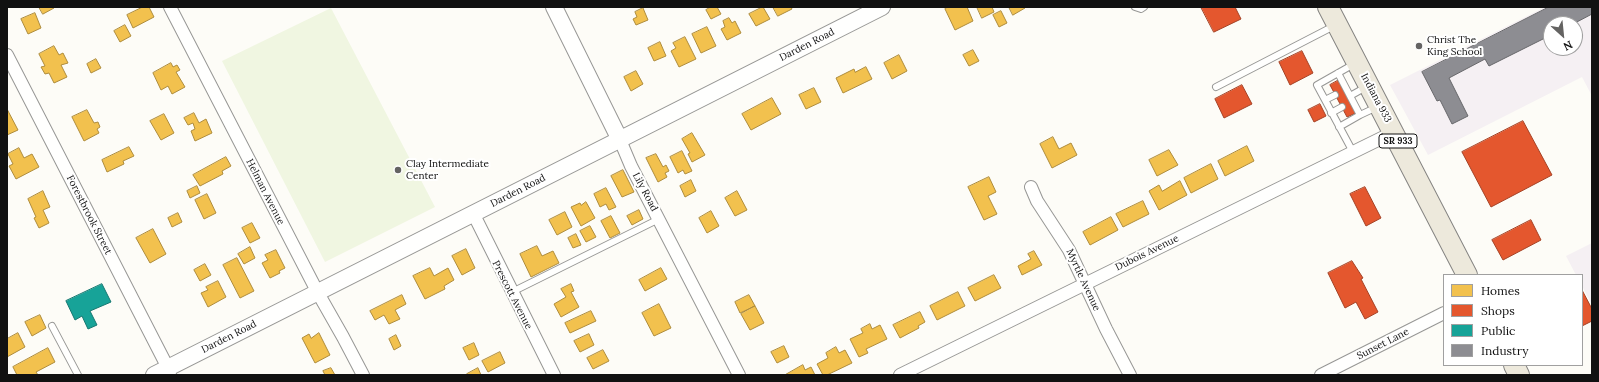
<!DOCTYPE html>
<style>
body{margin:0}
#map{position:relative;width:1599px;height:382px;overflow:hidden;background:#fdfcf7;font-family:Lora,serif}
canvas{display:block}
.frame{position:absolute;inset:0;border:8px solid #111;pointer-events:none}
.legend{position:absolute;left:1443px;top:274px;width:140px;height:92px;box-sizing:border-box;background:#fff;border:1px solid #a0a0a0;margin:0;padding:5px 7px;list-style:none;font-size:12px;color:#111}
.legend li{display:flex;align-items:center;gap:8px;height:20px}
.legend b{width:20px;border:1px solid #a0a0a0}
.north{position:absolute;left:1543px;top:16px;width:40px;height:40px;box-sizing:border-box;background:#fff;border:1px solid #a0a0a0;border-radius:50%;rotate:153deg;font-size:11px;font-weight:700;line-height:16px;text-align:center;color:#111}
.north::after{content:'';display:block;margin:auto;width:14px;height:18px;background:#646362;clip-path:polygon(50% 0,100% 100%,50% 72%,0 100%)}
</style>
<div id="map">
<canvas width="1599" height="382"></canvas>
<div class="frame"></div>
<ul class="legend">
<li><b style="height:11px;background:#f2c14e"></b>Homes</li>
<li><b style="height:11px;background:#e4572e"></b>Shops</li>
<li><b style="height:11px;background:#17a398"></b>Public</li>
<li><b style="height:11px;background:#8d8d92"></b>Industry</li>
</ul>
<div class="north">N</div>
</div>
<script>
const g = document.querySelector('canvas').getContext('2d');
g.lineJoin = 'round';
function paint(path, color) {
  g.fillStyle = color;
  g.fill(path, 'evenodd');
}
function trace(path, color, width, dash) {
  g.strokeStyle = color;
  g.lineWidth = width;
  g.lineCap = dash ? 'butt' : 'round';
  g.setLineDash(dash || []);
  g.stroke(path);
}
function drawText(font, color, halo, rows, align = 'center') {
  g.font = font + ' Lora,serif';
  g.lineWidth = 4;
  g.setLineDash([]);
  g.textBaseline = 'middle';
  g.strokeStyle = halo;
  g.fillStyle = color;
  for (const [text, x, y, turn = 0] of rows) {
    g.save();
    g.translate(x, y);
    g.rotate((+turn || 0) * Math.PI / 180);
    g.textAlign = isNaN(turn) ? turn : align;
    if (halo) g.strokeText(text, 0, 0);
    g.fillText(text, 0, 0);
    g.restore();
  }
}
const industrial = new Path2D(`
 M1545,7H1592V96L1582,77L1428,155L1390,85ZM1551,24H1575V48H1551Z
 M1592,243V305L1582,286V275H1576L1566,256Z`);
const pitch = new Path2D(`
 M331,8L435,207L325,262L222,61Z`);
const homes = new Path2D(`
 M39,7H54V8L43,14Z
 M143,7H149L154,17L133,28L127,15Z
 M711,7H717L721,14L711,19L706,10Z
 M763,7L770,19L756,26L749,14Z
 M773,7H791L792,9L778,16Z
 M949,7H967L973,21L955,30L945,9Z
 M977,7H992L994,12L982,18Z
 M1009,7H1025V8L1013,15Z
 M643,8L648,20L636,25L633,19L637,17L635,12Z
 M1001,11L1007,23L999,27L993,15Z
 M35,13L41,28L28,34L21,19Z
 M729,18L732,23L735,21L741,33L727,40L721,29L725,27L723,21Z
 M125,25L131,36L120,42L114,31Z
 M707,27L716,46L701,53L692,34Z
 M685,37L696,59L679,67L671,51L676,48L673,43Z
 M660,42L666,56L654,61L648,48Z
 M54,46L59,55L63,53L68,63L61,65L67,77L54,83L49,73L45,74L41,67L45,66L39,54Z
 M973,50L979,61L969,66L963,55Z
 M899,55L907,71L892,79L884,63Z
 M96,59L101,68L91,73L87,64Z
 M171,63L173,67L177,65L180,70L176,72L185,87L172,94L168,86L161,90L153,73Z
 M866,67L872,79L843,93L836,78L854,69L855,72Z
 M636,71L643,84L631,91L624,77Z
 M814,88L821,102L806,109L799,95Z
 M772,98L781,114L751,130L742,114Z
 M7,109L18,130L7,135Z
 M87,110L94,123L98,122L100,127L97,129L99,133L84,141L72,117Z
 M194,113L199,123L206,119L212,133L195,141L191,131L195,129L193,123L188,125L184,118Z
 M164,114L174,133L161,140L150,121Z
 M692,133L705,155L692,162L688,154L690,153L682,139Z
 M1053,137L1059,149L1071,143L1077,155L1052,168L1040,144Z
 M1247,146L1254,161L1225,176L1218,161Z
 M129,147L134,156L123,161L124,164L107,172L102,160Z
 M19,148L24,158L32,154L39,167L16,179L9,166L13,164L8,154Z
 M1169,150L1178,165L1157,176L1149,160Z
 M682,151L692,171L685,174L683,170L678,173L670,157Z
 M656,154L663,167L666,165L669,171L665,173L667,177L658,182L646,158Z
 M226,157L231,166L222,171L223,174L200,186L193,175Z
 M1211,164L1218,179L1191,193L1184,178Z
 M623,170L634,192L622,197L611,176Z
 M989,177L996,192L988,196L997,214L984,220L968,187Z
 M691,180L696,191L685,197L680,186Z
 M1180,181L1187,195L1159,210L1149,191L1159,185L1162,191Z
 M197,186L200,193L190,198L187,191Z
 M606,188L616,207L609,210L606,204L600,207L594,194Z
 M43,191L50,207L43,210L49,223L39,228L34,218L36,217L28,199Z
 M737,191L747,210L735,216L725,198Z
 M207,194L216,213L204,219L195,200Z
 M1143,201L1149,214L1123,227L1116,214Z
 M586,202L595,218L581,226L571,207L580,203L581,205Z
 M639,210L643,219L632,225L627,216Z
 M711,211L719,226L707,233L699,218Z
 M565,212L572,227L557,235L549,220Z
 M178,213L182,222L172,227L168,218Z
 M611,216L620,233L610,238L601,221Z
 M1111,217L1118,230L1090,245L1083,232Z
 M252,223L260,238L250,243L242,228Z
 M590,226L596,237L586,242L580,231Z
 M153,229L166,254L150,263L136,238Z
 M576,234L581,245L573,248L568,238Z
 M537,246L542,256L553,251L559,263L531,277L520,254Z
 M250,247L255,258L244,264L238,254Z
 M466,249L475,268L462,275L452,256Z
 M276,250L285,268L279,271L280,273L270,278L262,263L268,260L265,255Z
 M1034,251L1042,265L1022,275L1018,266L1031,259L1028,254Z
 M237,258L254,291L240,298L223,265Z
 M205,264L211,275L200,281L194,270Z
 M430,268L434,276L448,268L454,280L444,286L445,289L425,299L413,276Z
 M661,268L667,279L645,291L639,280Z
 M994,275L1001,288L975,301L968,288Z
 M218,281L226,297L208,307L201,293L208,290L206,287Z
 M571,284L574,291L571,292L579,307L561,317L554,304L566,297L561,289Z
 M958,292L965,306L937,320L930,306Z
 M402,295L406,304L395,310L400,319L389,324L384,315L375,320L370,311Z
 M749,295L755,306L740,313L735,302Z
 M659,304L671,328L654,336L642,313Z
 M755,306L764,323L750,330L741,314Z
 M591,311L596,321L570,333L565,323Z
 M920,312L925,322L918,326L919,328L900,338L893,325Z
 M40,315L46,328L32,336L25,322Z
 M870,324L872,329L880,325L887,339L866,349L868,353L859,357L850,339L863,333L861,329Z
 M18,333L25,347L7,357V339Z
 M319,333L330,355L315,363L302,338L309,334L311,338Z
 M589,334L594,345L580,352L574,341Z
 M396,335L401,346L394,350L389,339Z
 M474,343L479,355L469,360L463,348Z
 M784,346L789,357L777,363L771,352Z
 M836,347L839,353L845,350L852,363L827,375H823L817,364L828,358L826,353Z
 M48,348L55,362L36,372L38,375H17L13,367Z
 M603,350L609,361L593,369L587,358Z
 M500,352L505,363L488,372L482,361Z
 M803,365L805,370L811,367L815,375H785Z
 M331,368L335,375H325L323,371Z
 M478,368L481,375H468L467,374Z`);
const shops = new Path2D(`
 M1201,7H1235L1241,19L1214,32Z
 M1302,51L1313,73L1290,85L1279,62Z
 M1339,80L1356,113L1347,117L1330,85Z
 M1242,85L1252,104L1224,118L1215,99Z
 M1320,104L1326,116L1314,122L1308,110Z
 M1523,121L1552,175L1491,207L1462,152Z
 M1365,187L1381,218L1366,226L1350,194Z
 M1531,220L1541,240L1503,260L1492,240Z
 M1352,261L1363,278L1361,279L1378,312L1365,319L1356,302L1345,308L1328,273Z
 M1582,290L1592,309V321L1582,326Z`);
const public = new Path2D(`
 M102,284L111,302L90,311L97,325L88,329L82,316L75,320L66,301Z`);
const industry = new Path2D(`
 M1549,7H1592V14L1573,24H1551V35L1489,66L1485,59L1449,78L1468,116L1452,124L1440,100L1437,101L1422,72Z`);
const service = new Path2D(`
 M1135,7L1141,9L1144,7
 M1338,73L1360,115L1339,127
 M1216,87L1334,26
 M1350,96L1366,87
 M1325,100L1335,95
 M1331,113L1342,107
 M1360,115L1377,107
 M1353,152L1317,85L1354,64
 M512,292L659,219
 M52,326L78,375`);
const minor = new Path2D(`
 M170,7L318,293L343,337L363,375
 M7,55L168,368L170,375
 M620,140L631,166L739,375
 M1031,187L1037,201L1069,250L1106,329L1130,375
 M473,213L554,375
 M900,375L1394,132
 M1321,375L1444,313`);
const tertiary = new Path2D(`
 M554,7L620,140
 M154,375L882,7`);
const primary = new Path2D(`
 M1328,7L1467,275
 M1514,365L1519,375`);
const markers = [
 [1419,46,4,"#646362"],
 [398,170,4,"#646362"]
];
const shields = [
 [1398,141,38]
];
const shieldNames = [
 ["SR 933",1398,141]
];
const poiNames = [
 ["Christ The",1427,40],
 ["King School",1427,52],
 ["Clay Intermediate",406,164],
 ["Center",406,176]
];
const streetNames = [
 ["Darden Road",807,45,-27],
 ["Indiana 933",1376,98,62],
 ["Darden Road",518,191,-27],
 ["Helman Avenue",265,192,63],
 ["Lily Road",645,192,62],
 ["Forestbrook Street",89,215,63],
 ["Dubois Avenue",1147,253,-26],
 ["Myrtle Avenue",1083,280,65],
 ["Prescott Avenue",512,295,63],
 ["Darden Road",229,337,-27],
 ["Sunset Lane",1383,344,-27]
];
paint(industrial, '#f5f0f3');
paint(pitch, '#f0f6e1');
paint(homes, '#f2c14e');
trace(homes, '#ae8c3c', 1);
paint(shops, '#e4572e');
trace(shops, '#a54225', 1);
paint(public, '#17a398');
trace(public, '#157770', 1);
paint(industry, '#8d8d92');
trace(industry, '#68686b', 1);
trace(service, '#979795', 8);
trace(minor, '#979795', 14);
trace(tertiary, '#979795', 18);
trace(primary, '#858482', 22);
trace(service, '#fffffe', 6);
trace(minor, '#fffffe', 12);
trace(tertiary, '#fffffe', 16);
trace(primary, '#ede9dc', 20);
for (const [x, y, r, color] of markers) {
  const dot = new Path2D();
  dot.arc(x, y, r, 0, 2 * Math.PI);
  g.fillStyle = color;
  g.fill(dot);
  trace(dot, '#fff', 1.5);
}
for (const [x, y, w] of shields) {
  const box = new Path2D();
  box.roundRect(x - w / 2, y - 7, w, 14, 3);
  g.fillStyle = '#fff';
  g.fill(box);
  trace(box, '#111', 1);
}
drawText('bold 9px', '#111', null, shieldNames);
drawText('10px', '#111', '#fff', poiNames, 'left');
drawText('10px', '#111', '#fff', streetNames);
</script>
